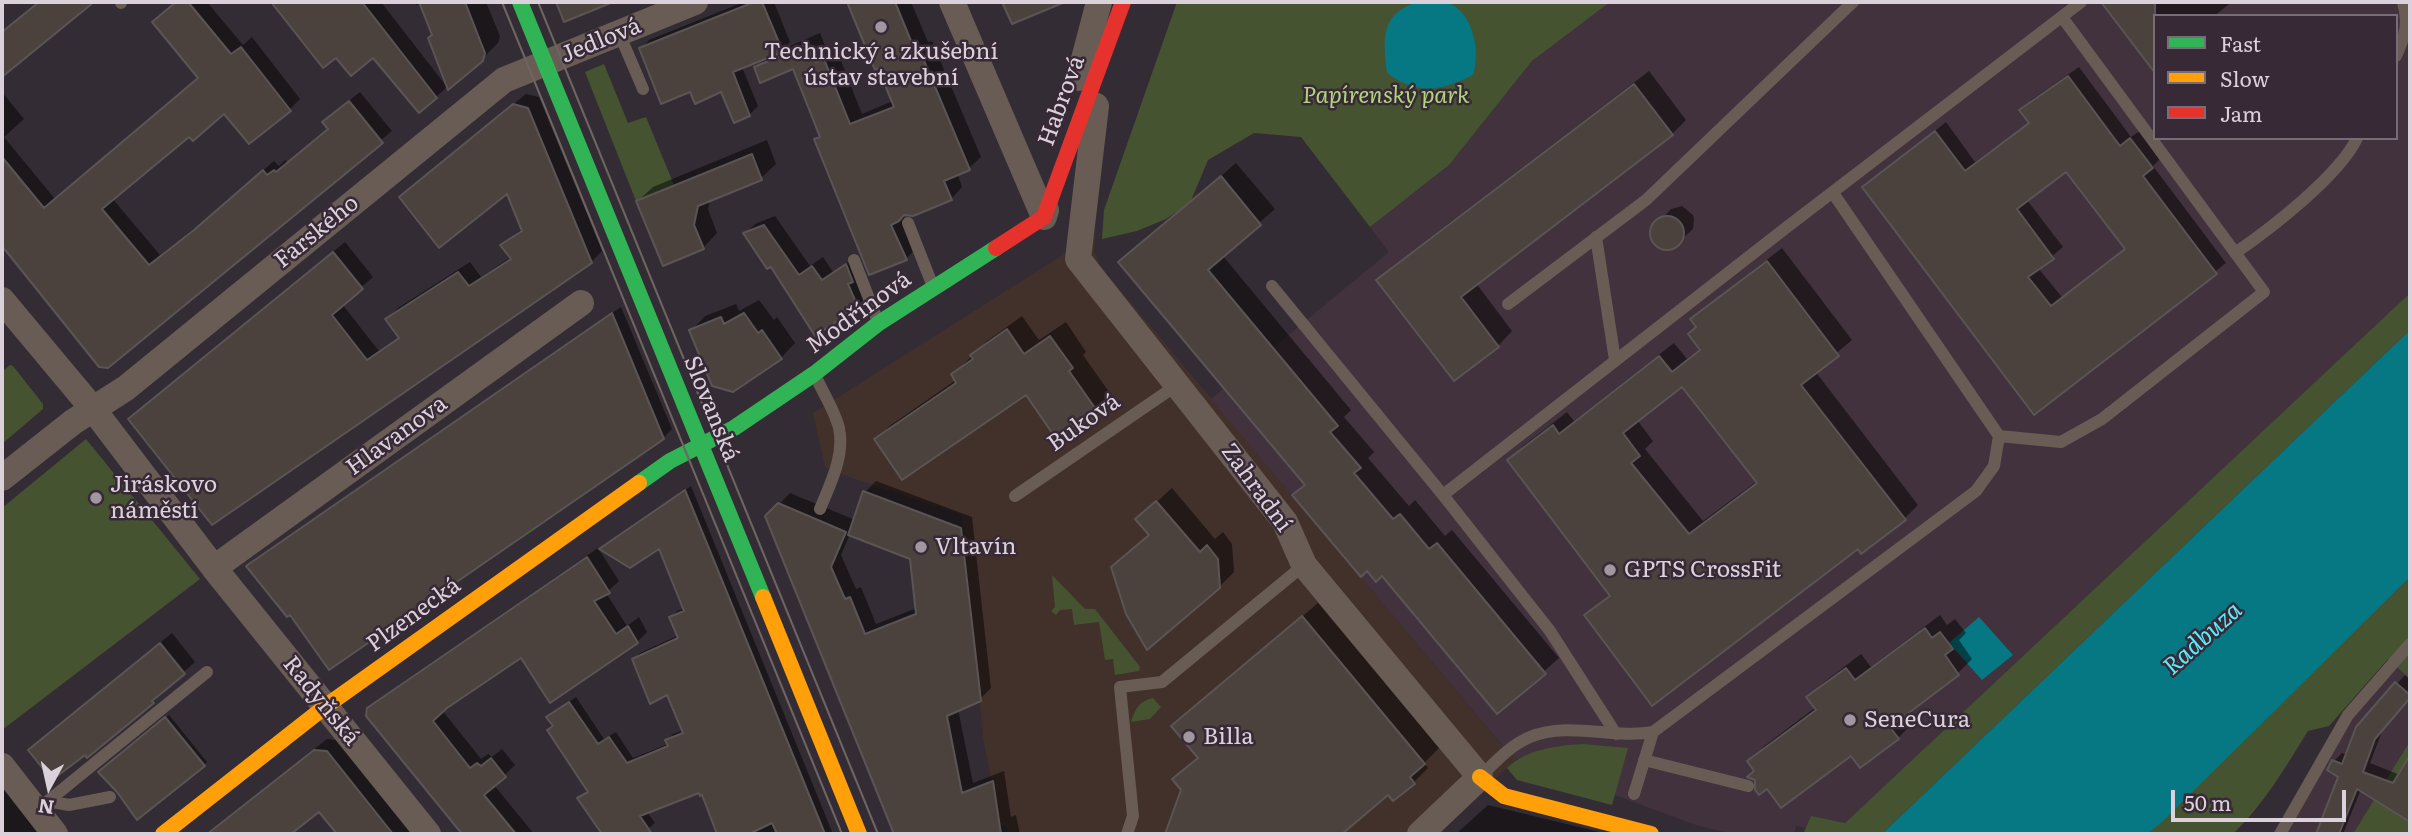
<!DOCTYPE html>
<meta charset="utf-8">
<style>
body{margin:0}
#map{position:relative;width:2412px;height:836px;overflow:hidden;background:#342c34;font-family:Literata,serif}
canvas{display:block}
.frame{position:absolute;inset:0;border:4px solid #dbd1db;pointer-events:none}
.legend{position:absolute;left:2153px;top:14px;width:245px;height:126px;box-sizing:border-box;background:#382937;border:2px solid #796c79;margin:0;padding:9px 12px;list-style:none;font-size:21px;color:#dbd1db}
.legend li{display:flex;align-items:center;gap:14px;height:35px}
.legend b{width:35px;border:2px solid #796c79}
.north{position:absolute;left:14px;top:752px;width:70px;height:70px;-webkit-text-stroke:5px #382937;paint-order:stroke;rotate:188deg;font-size:19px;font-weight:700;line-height:28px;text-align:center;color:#dbd1db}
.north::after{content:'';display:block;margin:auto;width:24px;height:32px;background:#dbd1db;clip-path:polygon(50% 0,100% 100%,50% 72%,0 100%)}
.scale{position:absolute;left:2171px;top:790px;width:175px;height:32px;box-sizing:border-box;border:4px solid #dbd1db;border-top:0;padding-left:9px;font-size:21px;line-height:24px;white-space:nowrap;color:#dbd1db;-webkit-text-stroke:5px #382937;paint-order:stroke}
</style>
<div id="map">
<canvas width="2412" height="836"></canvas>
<div class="frame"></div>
<ul class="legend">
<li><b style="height:9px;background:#30b455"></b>Fast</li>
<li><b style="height:9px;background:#ff9f0a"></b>Slow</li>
<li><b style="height:9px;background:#e5322d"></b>Jam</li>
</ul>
<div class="north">N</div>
<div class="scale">50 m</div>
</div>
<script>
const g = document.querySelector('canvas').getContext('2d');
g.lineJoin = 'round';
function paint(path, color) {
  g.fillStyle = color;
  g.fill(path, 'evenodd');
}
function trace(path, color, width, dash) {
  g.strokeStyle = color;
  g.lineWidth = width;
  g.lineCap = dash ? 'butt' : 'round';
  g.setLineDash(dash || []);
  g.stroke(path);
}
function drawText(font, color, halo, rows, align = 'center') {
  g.font = font + ' Literata,serif';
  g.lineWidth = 5;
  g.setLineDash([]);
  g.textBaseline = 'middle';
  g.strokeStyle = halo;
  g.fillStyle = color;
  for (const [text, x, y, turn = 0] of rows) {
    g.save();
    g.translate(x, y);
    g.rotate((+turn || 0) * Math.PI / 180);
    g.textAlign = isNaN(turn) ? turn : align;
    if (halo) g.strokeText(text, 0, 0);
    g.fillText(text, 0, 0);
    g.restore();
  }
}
const commercial = new Path2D(`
 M1096,234L1094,250L1100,266L1459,694L1500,743L1517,759L1434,834H1008L1006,825L1000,826L983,737L962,515L852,478L825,467L813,413Z`);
const industrial = new Path2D(`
 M1610,2H2410V293L1845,823L1811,817L1805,828L1796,826L1794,834H1732L1696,825L1517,759L1508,752L1211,399L1389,252L1370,227L1449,165L1532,61ZM2155,16H2396V138H2155Z
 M2394,664L2410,679V741L2353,834H2280L2348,715Z`);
const green = new Path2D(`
 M1177,2H1610L1532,61L1449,165L1370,227L1301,137L1254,133L1208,160L1190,203L1166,219L1137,231L1102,239L1104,210Z
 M604,64L628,123L646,117L674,185L636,201L585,72Z
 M2410,293V330L1882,834H1803L1811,816L1845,823Z
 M10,365L13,366L43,404V409L2,444V372Z
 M86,439L200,579L2,730V508Z
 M1052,575L1085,609H1095L1140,667L1139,671L1115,675L1113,659L1105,660L1099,622L1074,625L1072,609L1060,610L1056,615L1051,611L1055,607Z
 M2410,577V679L2388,659L2329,726L2308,731C2285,768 2264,804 2233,834H2147Z
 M1153,698L1161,707L1150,719L1131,722C1135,709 1139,701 1153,698Z
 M2410,741V834H2353Z
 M1582,744L1628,748L1612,805L1517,780L1507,768C1527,749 1555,746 1582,744Z`);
const water = new Path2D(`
 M1417,2C1426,2 1437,0 1446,2C1473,10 1481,52 1473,75C1440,91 1418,96 1387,73C1383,40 1380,14 1417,2Z
 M2410,330V577L2163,821L2147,834H1882Z
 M1979,617L2013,655L1982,680L1949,643Z`);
const shadow = new Path2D(`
 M38,2H91L2,75V32Z
 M176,2H207L243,45L252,37L300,99L289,110L224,111L189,135L112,198L160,255L207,219L274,161L279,166L285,160L288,163L330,128L335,112L360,92L392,131L100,365L2,244V92L24,119L4,137L55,199L200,77L154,22Z
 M272,2H381L447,87L436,97L374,56L336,55L323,66Z
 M414,2H486L500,36L498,43L482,59L434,35L421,3L416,5Z
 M744,2H774L790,42L783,49L820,33L827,51L836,48L862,114L893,101L879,66L876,68L848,2H911L928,42L932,41L981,157L969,168L957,173L962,187L951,199L903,215L917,247L906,259L816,139L821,134L794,67L756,68L768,56L742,67L758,106L749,115L722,90H691L641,49L649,40Z
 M2106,2H2232L2214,16H2155L2104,4Z
 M2079,67L2131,137L2141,130L2162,157L2153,166L2226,263L2035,413L1864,187L1946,122L1975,162L2030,122L2021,110L2031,100ZM2067,170L2126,248L2062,297L2038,268L2063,247L2027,200Z
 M1649,71L1686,120L1672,134L1476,283L1512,331L1498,346L1379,280L1393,266Z
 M526,94L539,97L602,251L591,262L212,522L142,408L345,242L373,277L342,304L379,351L400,336L387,319L398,308L470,262L481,277L511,257L502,245L523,228L508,191L413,186Z
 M767,140L776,164L761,178L710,199L708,209L717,233L703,248L638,201L653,187Z
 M1236,163L1275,209L1222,255L1351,410L1344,417L1374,452L1368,458L1409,506L1415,500L1445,536L1452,530L1559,658L1498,712L1121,262Z
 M1682,206L1693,215L1694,219L1693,229L1673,247H1662L1654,241L1652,230L1671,209Z
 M775,216L810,266L823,257L833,272L857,256L867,296L857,306L771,264L745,234L755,224Z
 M1782,248L1852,340L1815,371L1918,505L1904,519L1587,616L1611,594L1509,460L1523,446L1567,412L1574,421L1674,343L1687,359L1701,348L1698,326L1693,320L1707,306ZM1682,384L1757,481L1703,521L1645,449L1653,441L1637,420Z
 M759,300L774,320L777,317L795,343L781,358L691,331L705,316L736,304L739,311Z
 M621,307L672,429L663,438L290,613L248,566L256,558Z
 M1022,316L1039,340L1066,322L1086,352L1083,355L1114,399L1099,414L1026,392L876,439L891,425L956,380L953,375L987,341Z
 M876,481L972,517L991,688L980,699L958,709L973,783L1004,771L1011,817L1016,815L1020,834H897L767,517L790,493L855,520L865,492ZM850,534L912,558L917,608L876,624L861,587L856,589L841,555Z
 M691,486L833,834H715L718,832L703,793L699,791L647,812L655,823L641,834H604L579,799L589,790L554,725L555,712L576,697L604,739L616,732L633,758L668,744L667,740L673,734L684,730L668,693L634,659L640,653L679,635L671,617L677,611L685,608L660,547L602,549Z
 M1172,488L1215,539L1223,532L1232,544L1234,572L1219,587L1113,568L1150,534L1138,519Z
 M598,548L619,581L606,593L627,626L639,617L647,632L637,642L521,656L442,710L481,759L488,754L492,757L502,749L515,765L494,785L534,834H464L368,716L369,709L380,698Z
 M1318,603L1439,748L1424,763L1428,768L1414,782L1388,793L1339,834H1167L1183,789L1175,779L1199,757L1173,726Z
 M1940,615L1947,625L1955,619L1966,633L1959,640L1972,659L1958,673L1905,713L1913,723L1898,738L1860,766L1851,754L1756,771L1749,762L1763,747L1816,707L1809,697L1823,683L1861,654L1871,667Z
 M172,633L195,662L163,690L164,691L153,702L85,752L30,750Z
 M2405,675L2410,680V697L2383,729L2370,763L2400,775L2410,758V820L2361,789L2343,834H2317L2340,776L2334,761L2342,753L2348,755L2358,728Z
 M169,715L207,762L204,765L118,791L104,769Z
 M327,739L339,740L415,834H339L319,810L288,834H205Z
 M2,777L46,834H2Z
 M1488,805L1608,834H1456Z`);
const building = new Path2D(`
 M39,2H94L2,77V32Z
 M176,2H188L231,54L241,47L291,111L249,144L224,114L193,141L189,137L102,209L149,265L194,230L263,170L267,175L274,170L276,172L328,129L322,122L349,101L383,143L108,368L99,367L2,246V157L44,208L198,78L152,22Z
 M271,2H362L437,98L419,113L373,58L351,76L336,58L323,68Z
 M419,2H465L485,53L483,61L448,90L428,38L432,35Z
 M556,2H613L564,22Z
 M754,2H762L783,52L733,72L750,116L734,123L721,92L695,104L690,92L661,104L639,48Z
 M847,2H895L916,53L920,51L970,170L944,181L952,200L913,216L904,215L899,221L891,225L907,260L869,275L814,139L820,137L793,69L760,83L754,67L808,44L816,62L824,59L850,124L894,107L878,68L875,70Z
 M1002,2H1065L1012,24Z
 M2101,2H2155V73Z
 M2068,76L2120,146L2130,138L2153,168L2143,176L2217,274L2034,415L1862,187L1935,131L1965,171L2029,123L2019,110ZM2066,172L2125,249L2051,306L2028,277L2054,259L2017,209Z
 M1634,84L1673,135L1461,297L1499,347L1454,381L1376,280Z
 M513,104L528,108L592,263L212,525L128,419L333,252L363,289L332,315L367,360L399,338L385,319L458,272L469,286L511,259L500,245L522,231L507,194L439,248L399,197Z
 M752,154L762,180L698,206L694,225L704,249L663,266L636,201Z
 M1221,176L1261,225L1208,270L1338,426L1330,432L1361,468L1354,473L1393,519L1400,514L1429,549L1437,543L1546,674L1497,714L1382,576L1376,582L1367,571L1361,577L1292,495L1305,485L1118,262Z
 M1650 233a17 17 0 1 1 34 0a17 17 0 1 1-34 0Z
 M764,225L799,275L812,266L822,280L846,264L853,282L848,284L858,307L815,336L771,267L767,269L743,233Z
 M1767,261L1839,356L1801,385L1906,520L1861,554L1858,549L1652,706L1584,615L1610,596L1507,460L1553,425L1559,434L1659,356L1672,372L1700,350L1688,334L1696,327L1690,319ZM1682,387L1757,483L1689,534L1631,463L1640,456L1623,433Z
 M612,313L664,439L329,670L290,615L287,617L246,566Z
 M744,313L758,333L762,330L782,359L733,392L712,386L689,330L721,317L724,324Z
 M1007,329L1024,354L1050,336L1073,368L1069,371L1100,415L1059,443L1026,395L902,480L874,439L956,383L951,374L973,359L970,355Z
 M685,490L715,563L825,834H777L772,823L749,834H717L702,795L700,796L699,793L640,816L652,834H602L577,798L588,792L547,730L553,726L546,717L569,702L598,744L609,737L627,763L668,746L665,740L683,733L667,695L650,704L632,659L678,638L669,617L684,611L659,549L630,568L599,549Z
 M863,491L961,528L981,701L947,716L962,793L993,781L1001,834H894L765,516L778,503L846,532L831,567L845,599L850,597L865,634L916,614L910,559L848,535Z
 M1156,501L1200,552L1207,545L1218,559L1220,588L1147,650L1126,614L1111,567L1149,535L1135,519Z
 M587,557L610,593L594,601L616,634L628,626L638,643L550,703L521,658L447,708L433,721L470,768L477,763L481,766L491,758L506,777L484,795L516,834H462L366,716L367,708Z
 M1302,616L1425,764L1410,777L1415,784L1393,801L1388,795L1342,834H1165L1181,790L1172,779L1198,758L1171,726Z
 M1925,628L1932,638L1940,632L1953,649L1945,655L1959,675L1890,727L1899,739L1860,768L1851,756L1781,808L1767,789L1759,795L1755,790V780L1747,777L1754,771L1747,761L1816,710L1806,697L1846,668L1855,680Z
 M160,643L185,674L152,701L154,703L87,758L85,755L52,780L28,750Z
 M2395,682L2410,695V698L2375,739L2363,772L2393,783L2410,755V822L2357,789L2339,834H2316L2338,777L2327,770L2332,760L2342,764L2356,727Z
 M165,717L205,766L137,820L117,792L98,772Z
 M314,750L327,751L393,834H337L319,812L291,834H207Z`);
const lane = new Path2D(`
 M121,2V3
 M619,33L643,89
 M2396,56C2405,37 2409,22 2403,2
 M1833,193L1999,436
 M908,223L932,284
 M1596,237L1615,360
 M2235,253C2269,230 2340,175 2357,138
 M854,260L877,319
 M1272,286L1443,495L1550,631L1616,734
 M1508,304L1646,200L1853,2
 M816,377C823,393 835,411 839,428C845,456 830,484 820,509
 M1443,495L1787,227L2081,2
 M1015,496L1177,385
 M1644,760L1748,786
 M1483,774C1497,760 1511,745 1530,737C1569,721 1613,739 1653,732L1976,491L1994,466L1999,436L2061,442L2102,419L2264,292L2062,17
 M1634,794L1653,732
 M52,802L69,805L110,797
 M37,810L207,672
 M1127,834L1133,816L1120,687L1162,682L1304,565
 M2280,834L2348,715L2410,644`);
const street = new Path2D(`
 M952,2L1044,217L1046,210
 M1079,78L1099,2
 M1096,106L1078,259L1285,522L1304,565L1480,777L1420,834
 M2,300L93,409L214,568L428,834
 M2,478L73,422L126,388L504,80L695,2
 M214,568L581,303
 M2,766L55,834`);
const fast = new Path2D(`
 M520,2L763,597
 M639,483L670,461L734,428L814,374L879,323L996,248`);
const slow = new Path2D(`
 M763,597L859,834
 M1480,777L1504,796L1651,834
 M163,834L326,706L639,483`);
const jam = new Path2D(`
 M996,248L1044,217L1123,2`);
const tram = new Path2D(`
 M502,2L842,834
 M538,2L878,834`);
const markers = [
 [881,27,7,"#a197a1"],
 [96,498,7,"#a197a1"],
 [921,547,7,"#a197a1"],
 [1610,570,7,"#a197a1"],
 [1850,720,7,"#a197a1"],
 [1189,737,7,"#a197a1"]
];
const streetNames = [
 ["Jedlová",601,41,-22],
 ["Habrová",1062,101,-70],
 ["Farského",317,232,-39],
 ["Modřínová",859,313,-36],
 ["Slovanská",711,409,68],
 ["Buková",1084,423,-35],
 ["Hlavanova",397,436,-36],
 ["Zahradní",1256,488,54],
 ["Plzenecká",414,615,-36],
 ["Radyňská",321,701,51]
];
const poiNames = [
 ["Technický a zkušební",881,52,"center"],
 ["ústav stavební",881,78,"center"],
 ["Jiráskovo",110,485],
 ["náměstí",110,511],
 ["Vltavín",935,547],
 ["GPTS CrossFit",1624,570],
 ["SeneCura",1864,720],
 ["Billa",1203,737]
];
const parkNames = [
 ["Papírenský park",1386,96]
];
const waterNames = [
 ["Radbuza",2203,639,-42]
];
paint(commercial, '#42302b');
paint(industrial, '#42323d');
paint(green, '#455331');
paint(water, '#057883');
paint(shadow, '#0007');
paint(building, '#4b423e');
trace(building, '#5a5554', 2);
trace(lane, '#685c54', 12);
trace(street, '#685c54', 26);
trace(fast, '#30b455', 16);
trace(slow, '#ff9f0a', 16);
trace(jam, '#e5322d', 16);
trace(tram, '#6e6563', 2);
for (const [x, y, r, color] of markers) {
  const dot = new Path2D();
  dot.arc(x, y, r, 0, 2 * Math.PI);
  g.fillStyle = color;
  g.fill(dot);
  trace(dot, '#382937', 2.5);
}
drawText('23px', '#dbd1db', '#382937', streetNames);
drawText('23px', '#dbd1db', '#382937', poiNames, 'left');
drawText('italic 23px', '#b0d47a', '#382937', parkNames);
drawText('italic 24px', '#5bebfb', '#382937', waterNames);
</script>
